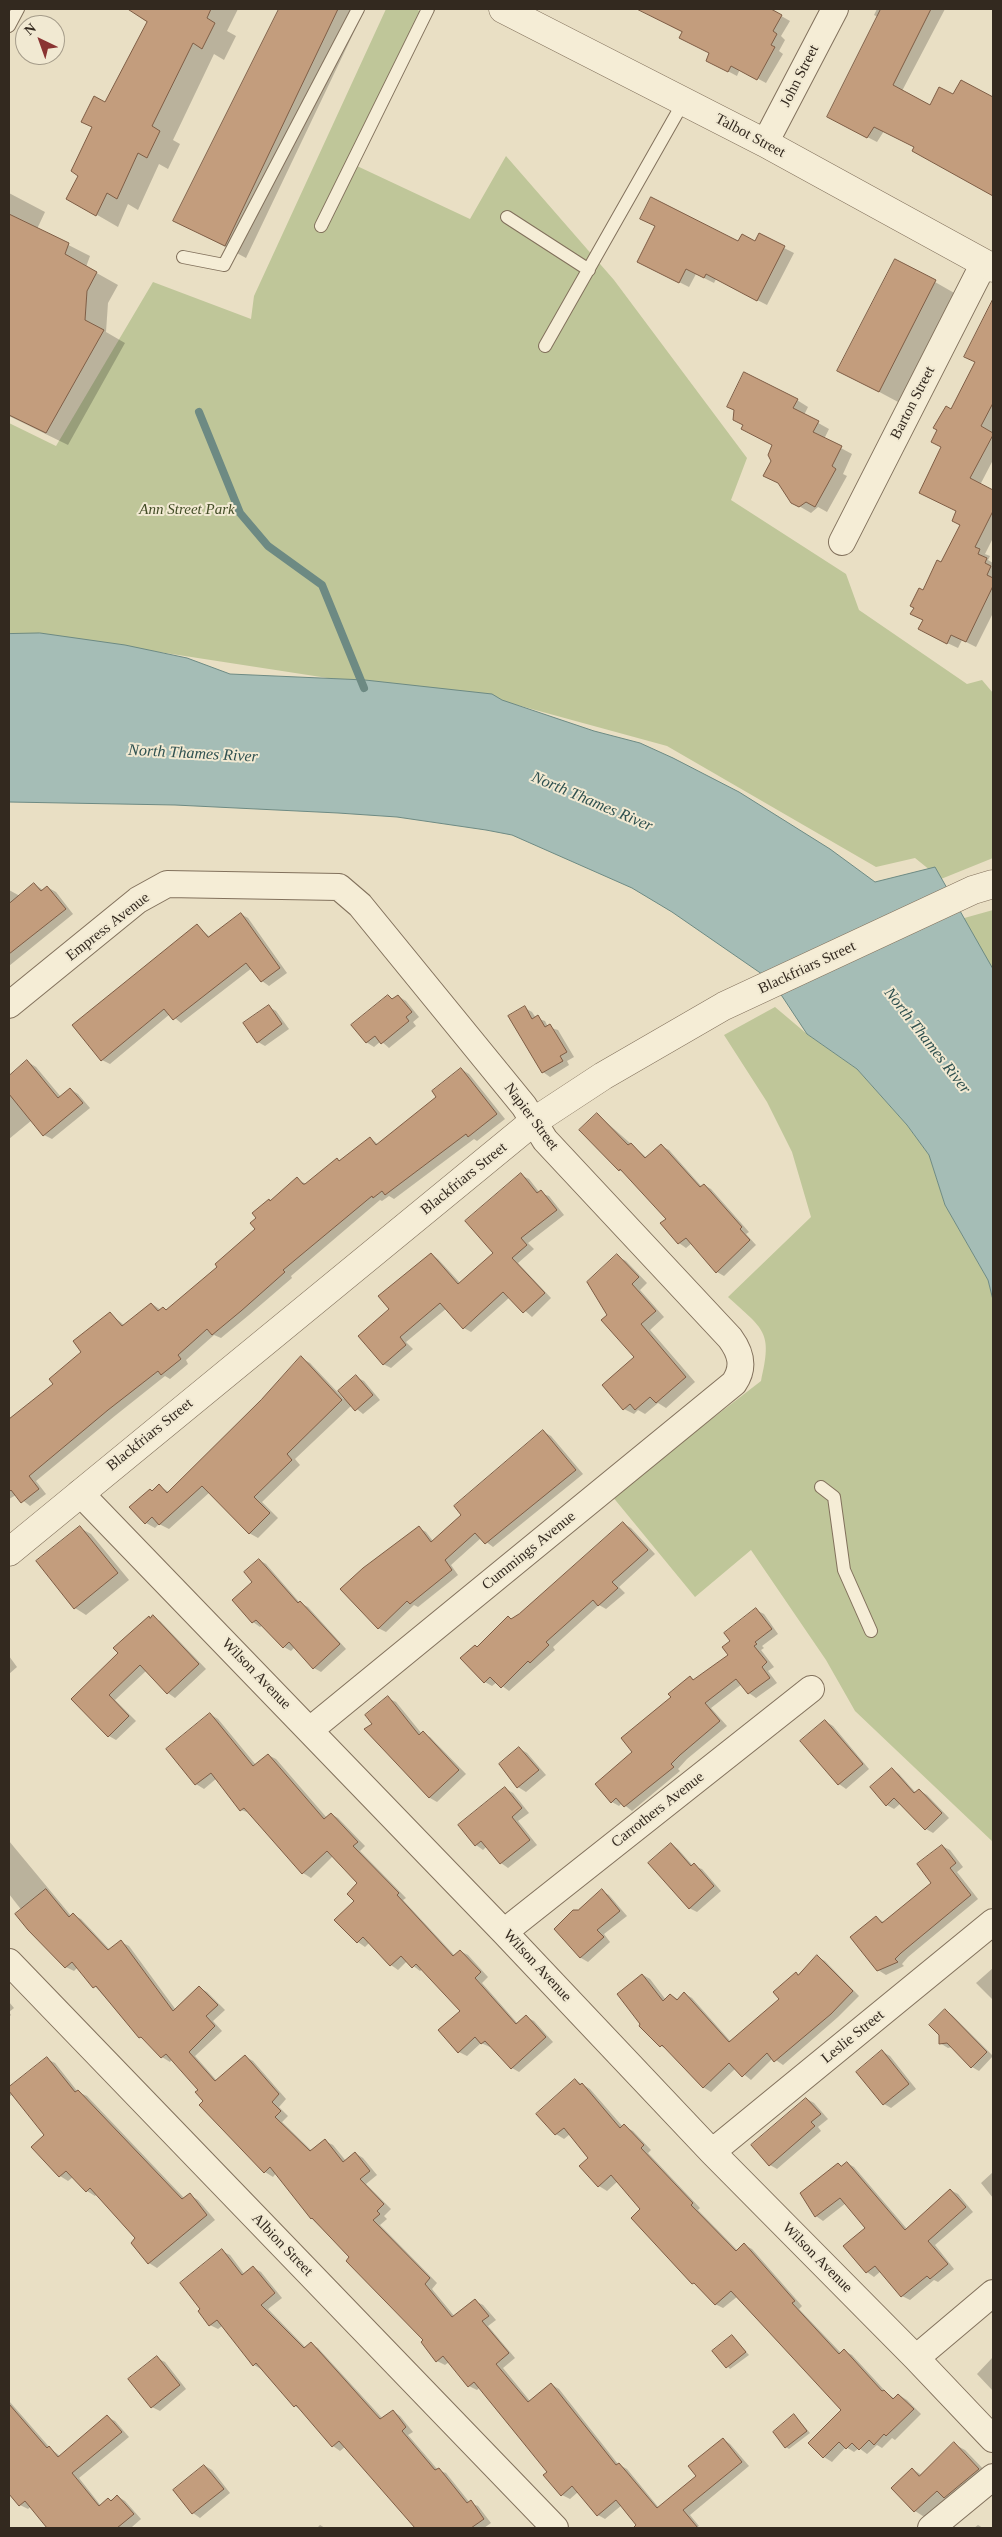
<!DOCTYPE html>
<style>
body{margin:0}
#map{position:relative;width:1002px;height:2537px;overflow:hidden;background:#e9dfc4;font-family:Georgia,serif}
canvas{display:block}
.frame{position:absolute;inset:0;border:10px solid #33291f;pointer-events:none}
.north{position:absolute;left:15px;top:15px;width:50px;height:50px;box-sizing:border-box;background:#f1e9d2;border:1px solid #a59c8a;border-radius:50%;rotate:318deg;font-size:14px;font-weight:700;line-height:20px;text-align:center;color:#33291f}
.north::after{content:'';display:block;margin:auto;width:18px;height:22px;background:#8a3432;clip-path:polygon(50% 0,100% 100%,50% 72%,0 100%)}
</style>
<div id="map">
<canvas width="1002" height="2537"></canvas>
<div class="frame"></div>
<div class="north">N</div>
</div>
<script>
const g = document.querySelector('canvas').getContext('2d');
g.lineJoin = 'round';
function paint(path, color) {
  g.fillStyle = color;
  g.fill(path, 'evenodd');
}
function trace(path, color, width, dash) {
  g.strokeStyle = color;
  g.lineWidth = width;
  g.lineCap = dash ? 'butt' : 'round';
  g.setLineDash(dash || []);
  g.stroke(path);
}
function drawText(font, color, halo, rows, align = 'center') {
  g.font = font + ' Georgia,serif';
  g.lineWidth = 4;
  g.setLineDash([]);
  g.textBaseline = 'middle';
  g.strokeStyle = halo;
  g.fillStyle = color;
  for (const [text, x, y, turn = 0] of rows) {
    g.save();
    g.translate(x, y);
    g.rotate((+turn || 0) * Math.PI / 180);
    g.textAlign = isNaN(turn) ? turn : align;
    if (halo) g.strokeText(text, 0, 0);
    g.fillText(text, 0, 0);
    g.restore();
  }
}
const green = new Path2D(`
 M386,9H416L425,14L357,166L470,219L506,156L614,280L747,458L731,500L846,574L859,610L967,684L982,680L993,693V858L941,879L915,858L876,867L667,746L517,705L397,684L334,679L81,640L9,633V423L56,446L153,282L251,319L254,296Z
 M993,910V996L950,922Z
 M775,1007L807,1034L857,1069L907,1125L929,1155L945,1205L988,1280L993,1300V1842L855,1711L826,1660L751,1550L695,1597L612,1496L761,1381C773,1331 764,1330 728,1297L811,1217L792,1152L767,1102L724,1035Z`);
const water = new Path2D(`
 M40,633L125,645L187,658L230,674L365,680L492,694L502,700L594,731L640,743L673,758L739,792L830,849L875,882L935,867L993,969V1300L988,1280L945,1205L929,1155L907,1125L857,1069L807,1034L772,981L672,912L632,888L512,835L486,830L397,817L338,813L175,805L9,802V634Z`);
const shadow = new Path2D(`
 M141,9H238L227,31L236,36L224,60L214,54L173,140L180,144L168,169L159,164L138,210L128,204L118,227L68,198L80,176L105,104L149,21L138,14Z
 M280,9H365L246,258L175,220Z
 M641,9H769L790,21L781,36L785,40L779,51L783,54L766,83L740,69L737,76L716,65L711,53L683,32Z
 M877,9H945L902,91L930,106L954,96L992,98L993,95V196L914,151L916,147L884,131L877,142L838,122L866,45L864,43L878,17L874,15Z
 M9,193L45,212L37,229L90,256L86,267L118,285L108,303L106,332L125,343L68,445L9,416Z
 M738,242H756L784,248L794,253L767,305L716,279L714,283L696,274L689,287L649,267Z
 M935,282L956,294L900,403L838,370Z
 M981,325L993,331V460L980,485L993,492V538L985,554L990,556L988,560L993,563V613L976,647L962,640L958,648L930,635L924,620L923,592L941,564L961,525L943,447L951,411L976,363Z
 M797,400L808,407L804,415L829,429L824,439L852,454L843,474L847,476L827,512L818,507L811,513L792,502L780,484L765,476L772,461L774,445L754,435Z
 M34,884L43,890L47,887L56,892L73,914L9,966V890L20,896Z
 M241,914L248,918L287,973L269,986L262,981L252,968L181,1023L170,1014L110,1064L102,1060L197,926L210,937Z
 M388,996L394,1000L398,996L406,1001L419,1017L413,1022L416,1026L389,1048L381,1041L374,1047L366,1042Z
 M269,1007L276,1011L289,1029L265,1046L258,1042Z
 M525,1008L532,1012L536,1018L545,1021L548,1027L558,1030L574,1057L567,1061L569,1065L550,1077L543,1072Z
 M28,1062L36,1067L61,1097L70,1089L78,1094L90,1108L52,1139L44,1135L32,1120L9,1139V1078Z
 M461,1069L469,1074L505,1119L477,1141L474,1139L394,1199L389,1196L382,1201L380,1200L291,1276L292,1278L249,1315L221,1338L214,1335L186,1360L188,1364L170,1379L165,1376L116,1415L36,1481L46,1494L30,1506L16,1495L9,1499V1421L55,1384L83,1352L110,1314L124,1325L152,1304L161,1310L164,1309L167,1311L219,1267L257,1229L271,1202L297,1179L306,1184L337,1159L340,1161L370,1138L379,1145L438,1097Z
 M597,1114L647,1158L661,1146L669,1150L702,1187L704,1185L711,1189L749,1232L746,1234L756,1245L724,1276L717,1272L692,1243L686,1248L679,1243L667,1219L625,1173L619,1170Z
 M521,1175L529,1179L540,1193L549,1196L564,1215L528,1243L534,1249L518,1263L551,1298L532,1317L510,1297L471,1332L464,1328L447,1308L406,1342L413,1349L391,1368L383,1364L391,1310L383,1292L406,1274L408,1275L431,1254L438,1259L461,1284L495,1253Z
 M617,1256L626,1261L647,1283L640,1290L664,1317L650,1330L695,1382L666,1408L658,1403L645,1414L638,1410L634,1414L624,1409L635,1357L609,1315Z
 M301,1358L310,1363L344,1399L356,1377L364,1381L380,1400L363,1414L352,1405L295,1459L300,1465L262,1502L278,1518L258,1538L249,1533L210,1492L169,1529L159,1524L155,1528L146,1523L153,1492L159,1486L169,1492L262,1400Z
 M544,1432L551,1436L583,1474L493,1547L481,1538L451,1565L458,1575L418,1607L414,1605L386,1632L378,1628L419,1528L426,1532L433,1541L463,1515Z
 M624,1524L631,1528L655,1554L619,1587L625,1593L606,1609L599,1605L553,1647L555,1650L509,1691L497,1682L492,1686L485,1682L477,1648L508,1617L512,1620L520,1615Z
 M80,1528L91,1534L129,1580L86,1615L75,1608Z
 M259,1560L266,1564L300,1603L308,1607L346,1649L321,1672L314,1668L295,1647L291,1651L284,1647L263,1625L260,1627L253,1622L234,1600L254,1582Z
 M756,1610L764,1614L778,1634L762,1646L764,1648L761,1650L774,1667L768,1671L777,1683L756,1698L749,1693L742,1684L711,1708L727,1726L687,1759L678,1769L680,1771L632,1811L622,1803L619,1806L612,1802L634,1752L673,1698L690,1677L695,1680L730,1656L732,1642Z
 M149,1617L160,1621L206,1669L175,1698L168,1693L147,1670L115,1700L136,1721L116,1740L109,1736L73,1699L120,1653Z
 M9,1656L17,1667L9,1674Z
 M388,1698L396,1702L422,1734L430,1737L466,1774L437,1802L430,1798L374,1724Z
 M210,1714L218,1719L256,1765L268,1755L276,1759L327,1818L331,1814L338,1818L365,1846L360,1851L406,1898L403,1900L455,1956L460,1951L468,1955L488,1977L482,1983L518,2024L526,2017L534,2021L553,2042L519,2072L512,2068L491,2046L490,2047L481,2043L467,2056L459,2052L461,2011L423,1969L420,1971L407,1961L398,1970L391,1965L370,1942L365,1947L358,1942L355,1901L359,1883L333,1856L311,1878L303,1873L250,1813L241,1810L217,1778L204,1789L196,1784L167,1749Z
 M825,1721L833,1726L869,1769L846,1789L839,1784Z
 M520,1749L527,1753L546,1775L526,1792L518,1787L501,1765Z
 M892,1769L899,1774L916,1793L919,1790L927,1795L949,1818L933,1833L926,1829L901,1803L894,1809L887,1805Z
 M506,1789L513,1793L529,1813L518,1821L537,1845L508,1868L501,1863L487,1846L483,1850L476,1845Z
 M9,1841L72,1917L73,1915L81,1919L110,1950L121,1942L129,1946L176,2010L200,1988L207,1992L225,2010L213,2021L222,2031L195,2056L217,2081L246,2057L253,2061L286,2099L279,2107L288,2116L282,2122L312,2151L325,2141L333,2145L346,2161L355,2153L363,2158L377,2175L366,2184L391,2209L384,2216L387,2219L380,2225L437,2283L432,2289L455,2317L475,2301L483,2305L496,2320L488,2326L515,2358L503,2368L530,2401L551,2384L559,2389L618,2464L627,2469L659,2508L697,2476L723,2439L730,2444L749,2466L690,2515L699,2526L695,2528H640L622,2505L605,2519L598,2515L578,2492L570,2499L562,2495L549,2472L480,2387L477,2390L469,2386L449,2362L445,2365L437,2361L425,2340L351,2257L311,2218L276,2173L273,2177L265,2172L201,2105L204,2102L200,2090L172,2059L170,2062L162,2057L147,2042L140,2037L78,1967L74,1971L66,1967L9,1894Z
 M671,1844L678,1849L693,1866L702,1869L721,1891L697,1912L689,1908Z
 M942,1846L950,1850L963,1867L957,1872L978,1899L908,1957L902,1964L904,1966L886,1975L878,1970L876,1918L884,1922L933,1883Z
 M602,1891L609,1895L627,1916L604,1934L610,1942L588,1962L581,1958L556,1929Z
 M818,1957L825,1961L859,1996L838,2017L783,2065L773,2058L751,2080L736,2068L711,2092L703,2087L668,2050L661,2046L643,1975L650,1979L666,2000L671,1995L679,2000L685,1994L692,1998L731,2042L780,1999L796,1974L799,1975Z
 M993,1968V2000L976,1983Z
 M9,2002L14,2008L9,2012L11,2015L9,2017Z
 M945,2010L952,2015L993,2056L979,2071L972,2067L952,2047L948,2048L940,2043Z
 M883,2052L890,2056L916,2089L891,2108L884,2104Z
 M47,2059L55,2063L78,2092L87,2096L185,2199L190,2195L198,2200L215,2220L157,2268L149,2263L137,2239L97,2194L95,2196L87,2191L73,2177L68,2181L60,2176L33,2147L45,2135L13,2094L9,2097V2087Z
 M575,2080L590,2089L623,2127L624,2126L633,2131L651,2150L648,2153L700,2208L698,2210L738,2251L744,2245L752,2249L802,2306L799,2309L841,2353L844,2351L852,2355L887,2393L895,2399L899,2395L907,2400L921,2414L895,2440L892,2438L882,2448L877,2445L867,2454L859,2448L854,2452L846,2447L832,2462L824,2457L842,2410L738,2296L723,2308L715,2304L618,2181L607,2191L599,2186L581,2167L590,2158L570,2134L564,2139L556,2134L538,2114Z
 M807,2099L814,2103L828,2119L818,2127L821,2131L777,2169L770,2165Z
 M847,2163L854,2167L907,2229L950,2190L958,2194L973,2212L935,2245L954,2269L938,2282L934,2280L910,2300L902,2296L881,2271L874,2277L867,2272V2228L846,2203L823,2221L816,2216L838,2164L843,2167Z
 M993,2172V2198L981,2183Z
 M222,2251L230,2255L245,2275L254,2268L261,2272L282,2298L268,2309L306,2348L311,2344L318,2348L383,2419L393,2411L400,2416L413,2432L408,2435L438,2470L446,2473L470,2503L478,2506L491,2523L484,2528H429L346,2446L340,2451L333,2446L302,2410L295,2406L261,2369L254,2365L222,2326L218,2329L210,2325Z
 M732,2336L749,2355L730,2369L714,2351Z
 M993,2357V2391L977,2374Z
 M157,2358L165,2362L186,2389L160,2411L152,2407Z
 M9,2401L51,2449L60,2456L107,2417L115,2421L129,2437L79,2478L101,2506L117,2496L125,2501L141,2519L132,2527L133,2528H49L31,2506L28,2509L20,2505L9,2492Z
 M795,2416L810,2433L789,2449L786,2447Z
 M954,2444L965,2450L990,2476L926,2518L915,2511L893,2488L912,2469L922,2475Z
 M205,2466L212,2470L230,2493L200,2518L193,2513Z
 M320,2525L325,2528H317Z
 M978,2525L983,2528H974Z`);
const stream = new Path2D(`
 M199,412L240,513L268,546L322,585L364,688`);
const building = new Path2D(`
 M128,9H211L207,18L215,23L202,49L193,43L152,126L160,131L147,158L138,153L117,199L107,193L96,216L66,199L78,176L71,171L92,127L81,122L94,96L105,102L147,22Z
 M279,9H338L225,246L173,221Z
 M637,9H771L782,15L773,31L777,34L771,45L775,47L757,80L731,66L728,72L706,61L709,53L679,38L682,32Z
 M881,9H931L893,85L930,105L939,87L953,94L961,80L993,97V196L912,151L914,147L874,127L867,138L827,117Z
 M651,197L738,241L742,234L755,241L759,233L785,246L757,301L706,274L704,278L686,269L679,283L637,262L655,226L640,219Z
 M9,214L69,243L65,254L97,272L87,291L85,320L104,330L46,433L9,415Z
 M895,259L936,280L879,392L837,371Z
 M993,299V403L981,426L993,433V435L970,478L993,490V511L975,547L980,549L978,554L987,558L985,563L991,566L987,575L993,578V586L966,642L951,635L947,644L918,629L923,620L910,614L914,608L910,606L919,588L923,590L937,560L941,562L960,525L952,521L956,511L919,493L941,447L931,442L937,430L933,428L946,406L951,409L975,362L964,357Z
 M744,372L798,399L793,408L819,421L813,432L842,446L832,466L836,469L815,507L806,502L799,507L791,503L778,483L763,476L771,461L768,455L772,445L741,429L743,425L733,420L734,410L727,407Z
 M34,883L41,891L47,886L66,909L9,954V904Z
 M241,913L280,968L261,982L246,963L173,1020L164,1009L101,1061L72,1025L197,924L208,937Z
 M388,995L392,999L398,995L412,1012L406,1017L409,1021L381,1044L375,1036L366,1043L351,1025Z
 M269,1005L282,1024L257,1043L243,1023Z
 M525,1006L532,1019L538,1015L545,1027L550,1024L567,1052L560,1056L563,1061L542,1073L508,1016Z
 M27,1060L58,1098L70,1088L83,1103L43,1136L9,1094V1076Z
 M461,1068L497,1114L468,1137L466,1134L385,1195L382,1191L373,1198L372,1196L283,1270L285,1272L241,1311L212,1335L207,1329L178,1355L181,1359L161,1375L158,1371L108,1410L29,1476L39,1489L21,1503L11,1490L9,1492V1419L53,1384L49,1379L81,1352L73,1341L110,1312L122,1326L151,1303L158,1311L163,1307L166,1310L217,1267L215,1264L255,1229L250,1223L256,1218L252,1213L269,1199L270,1201L297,1177L303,1184H305L337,1158L339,1161L370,1137L376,1145L436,1097L432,1091Z
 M597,1113L628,1145L631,1143L645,1158L661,1144L700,1187L704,1184L742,1227L740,1229L750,1240L716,1273L686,1238L678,1244L660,1223L666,1219L620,1169L619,1171L579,1130Z
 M521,1173L537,1193L541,1190L557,1210L521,1238L527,1245L512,1258L545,1293L523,1313L503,1292L463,1329L440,1303L400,1337L406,1345L383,1365L358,1336L389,1309L378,1296L431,1253L458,1284L493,1253L465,1221Z
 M617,1254L639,1277L632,1284L656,1311L641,1324L686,1377L656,1403L650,1397L635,1410L630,1404L623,1410L602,1385L634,1357L601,1320L607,1315L587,1282Z
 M301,1356L342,1400L287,1454L292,1460L254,1497L270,1513L249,1534L202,1486L159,1525L152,1517L145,1524L129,1507L150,1489L152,1491L159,1484L167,1493L261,1400Z
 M356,1375L373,1395L355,1411L338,1391Z
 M543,1430L576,1470L485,1544L475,1533L445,1560L452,1570L410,1604L407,1601L378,1629L340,1589L363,1568L419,1526L431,1542L461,1515L454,1506Z
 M623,1522L648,1550L612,1582L618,1588L598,1606L593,1600L546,1642L549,1645L530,1663L528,1661L501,1688L490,1677L484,1683L460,1658L475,1645L477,1647L508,1616L511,1619L519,1614Z
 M80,1526L118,1573L74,1609L36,1561Z
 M259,1559L298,1603L300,1601L340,1644L313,1669L289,1642L283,1648L256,1620L252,1623L232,1600L252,1582L244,1572Z
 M756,1608L772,1629L755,1642L757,1644L754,1646L767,1662L762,1667L770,1678L748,1694L736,1679L705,1703L720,1721L680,1755L671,1764L674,1767L624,1807L616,1798L611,1803L595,1784L632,1752L621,1738L671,1697L668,1694L690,1676L693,1680L728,1655L722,1647L730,1641L724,1633Z
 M153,1615L199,1664L167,1694L140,1665L109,1695L129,1716L108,1737L71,1699L118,1653L113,1648L149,1616L150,1618Z
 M388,1696L419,1735L423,1731L459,1770L429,1798L364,1729L372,1724L365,1715Z
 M210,1713L253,1766L268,1754L324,1819L331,1813L358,1842L353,1846L399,1893L397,1895L453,1956L460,1950L481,1972L475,1978L516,2024L526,2015L546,2037L511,2069L485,2041L481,2044L475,2037L458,2053L438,2030L460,2011L416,1964L412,1968L401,1956L390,1966L363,1937L357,1943L334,1920L354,1901L347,1894L357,1883L327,1851L302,1874L244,1808L240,1811L211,1773L195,1785L166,1749Z
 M825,1720L863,1764L838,1785L800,1741Z
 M519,1747L539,1770L517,1788L499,1764Z
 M892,1768L914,1793L919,1789L942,1813L925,1830L894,1798L886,1806L870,1787Z
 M505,1787L522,1808L512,1817L530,1840L500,1864L481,1841L475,1846L458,1825Z
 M671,1843L691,1866L694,1863L714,1886L689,1909L648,1863Z
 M942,1845L956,1863L950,1868L971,1895L901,1953L895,1959L898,1962L877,1971L850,1937L876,1916L882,1923L931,1883L917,1864Z
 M46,1889L69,1917L73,1913L108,1950L121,1940L173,2011L199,1986L218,2005L206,2016L215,2026L189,2052L215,2081L245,2055L279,2094L272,2102L281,2111L275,2117L310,2151L325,2139L343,2162L355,2152L370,2171L360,2179L384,2204L377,2211L380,2214L373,2220L430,2278L425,2284L452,2317L475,2299L489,2316L482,2321L509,2353L496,2364L528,2402L551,2383L616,2465L619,2463L657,2508L696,2476L688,2466L723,2438L742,2462L683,2510L698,2528H633L636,2525L616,2500L597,2516L572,2486L561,2496L543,2475L547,2472L474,2382L468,2387L443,2356L436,2362L421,2342L423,2340L346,2261L349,2257L312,2218L311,2219L270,2167L264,2173L199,2105L203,2101L195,2092L198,2090L166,2054L161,2058L141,2037L139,2038L96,1986L93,1988L72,1962L65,1968L28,1930L15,1914Z
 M602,1889L620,1911L597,1930L604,1937L580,1958L554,1929L573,1910H578Z
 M817,1955L853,1991L831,2014L774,2062L767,2053L742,2077L729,2063L703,2088L662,2045L660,2047L639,2026L640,2024L617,1994L642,1974L663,2001L670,1994L677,2000L684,1992L729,2042L779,1999L773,1992L796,1972L798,1975Z
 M945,2009L987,2052L971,2068L947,2043L939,2044V2035L929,2025Z
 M882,2050L909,2084L883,2105L856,2072Z
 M47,2057L75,2092L78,2090L182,2199L190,2193L207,2215L148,2264L131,2243L135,2238L90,2188L86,2192L66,2171L59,2177L31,2147L44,2135L9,2091V2087Z
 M575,2079L580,2085L582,2083L620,2128L624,2124L644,2145L641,2148L693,2203L691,2205L736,2251L744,2243L795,2301L792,2303L839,2354L844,2349L882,2391L884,2390L893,2399L898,2394L914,2409L886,2436L884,2434L874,2445L869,2440L859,2450L852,2443L846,2449L839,2442L823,2458L808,2443L841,2410L731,2291L715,2305L694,2283L692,2284L631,2218L640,2209L611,2175L598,2187L579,2166L588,2158L564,2128L555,2135L536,2114Z
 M806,2098L821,2114L811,2122L815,2126L769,2166L751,2145Z
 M847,2162L905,2230L950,2189L966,2207L928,2241L948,2264L930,2279L927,2276L901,2297L875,2266L866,2273L843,2246L865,2228L840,2198L815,2217L800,2193L838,2163L841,2166Z
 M222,2249L242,2275L253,2266L275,2293L261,2305L304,2348L311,2342L380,2419L393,2410L406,2427L402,2431L435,2470L439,2468L467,2503L471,2500L484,2519L471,2528H415L339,2441L332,2447L296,2405L294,2407L256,2363L253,2366L217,2320L209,2326L198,2311L200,2309L180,2283Z
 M732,2335L746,2352L726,2368L712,2351Z
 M157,2356L180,2385L151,2408L128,2379Z
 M9,2404L47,2448L49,2446L58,2457L107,2415L122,2432L72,2473L99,2506L108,2498L111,2501L117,2495L134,2514L117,2528H47L25,2501L19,2506L9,2494Z
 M794,2414L807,2431L785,2448L773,2432Z
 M954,2442L979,2469L944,2498L937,2491L914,2512L891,2488L912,2468L919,2476Z
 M204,2465L224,2489L192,2514L173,2490Z`);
const service = new Path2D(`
 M9,26L18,9
 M507,217L589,270
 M321,226L428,9
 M183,257L224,265L358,9
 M545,346L684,101
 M821,1487L834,1497L844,1570L871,1631`);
const minor = new Path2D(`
 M765,143L835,9
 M842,542L984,263
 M9,1005L138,900L167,884L339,887L360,905L524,1106L545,1140L730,1338C741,1353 745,1367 734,1383L310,1730
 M80,1493L504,1932L712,2152L916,2358L993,2439
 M504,1932L811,1689
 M9,1962L555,2528
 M712,2152L993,1922
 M916,2358L993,2293
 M931,2528L993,2477`);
const tertiary = new Path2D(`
 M503,9L765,143L993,268
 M9,1552L533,1122L603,1076L724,1006L973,890L993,884`);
const streetNames = [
 ["John Street",800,76,-63],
 ["Talbot Street",750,136,28],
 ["Barton Street",913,403,-63],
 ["Empress Avenue",108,927,-38],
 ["Blackfriars Street",807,968,-25],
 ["Napier Street",531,1117,53],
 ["Blackfriars Street",464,1179,-39],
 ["Blackfriars Street",150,1435,-39],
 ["Cummings Avenue",529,1551,-39],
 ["Wilson Avenue",256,1674,46],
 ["Carrothers Avenue",658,1810,-38],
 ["Wilson Avenue",537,1966,47],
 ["Leslie Street",853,2037,-39],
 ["Albion Street",282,2245,46],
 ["Wilson Avenue",817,2258,45]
];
const parkNames = [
 ["Ann Street Park",187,510]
];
const waterNames = [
 ["North Thames River",193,754,3],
 ["North Thames River",592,802,23],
 ["North Thames River",927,1041,52]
];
paint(green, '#bfc699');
paint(water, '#a5bdb6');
trace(water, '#6d8a83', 1);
paint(shadow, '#0003');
trace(stream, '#6d8a83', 8);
paint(building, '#c39d7d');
trace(building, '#7e5d45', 1);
trace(service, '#82715c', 14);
trace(minor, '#82715c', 28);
trace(tertiary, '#82715c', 29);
trace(service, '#f5edd6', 12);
trace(minor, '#f5edd6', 26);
trace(tertiary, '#f5edd6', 28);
drawText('15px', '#33291f', '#f1e9d2', streetNames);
drawText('italic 15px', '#434d27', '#f1e9d2', parkNames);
drawText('italic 16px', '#2f5150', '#f1e9d2', waterNames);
</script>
